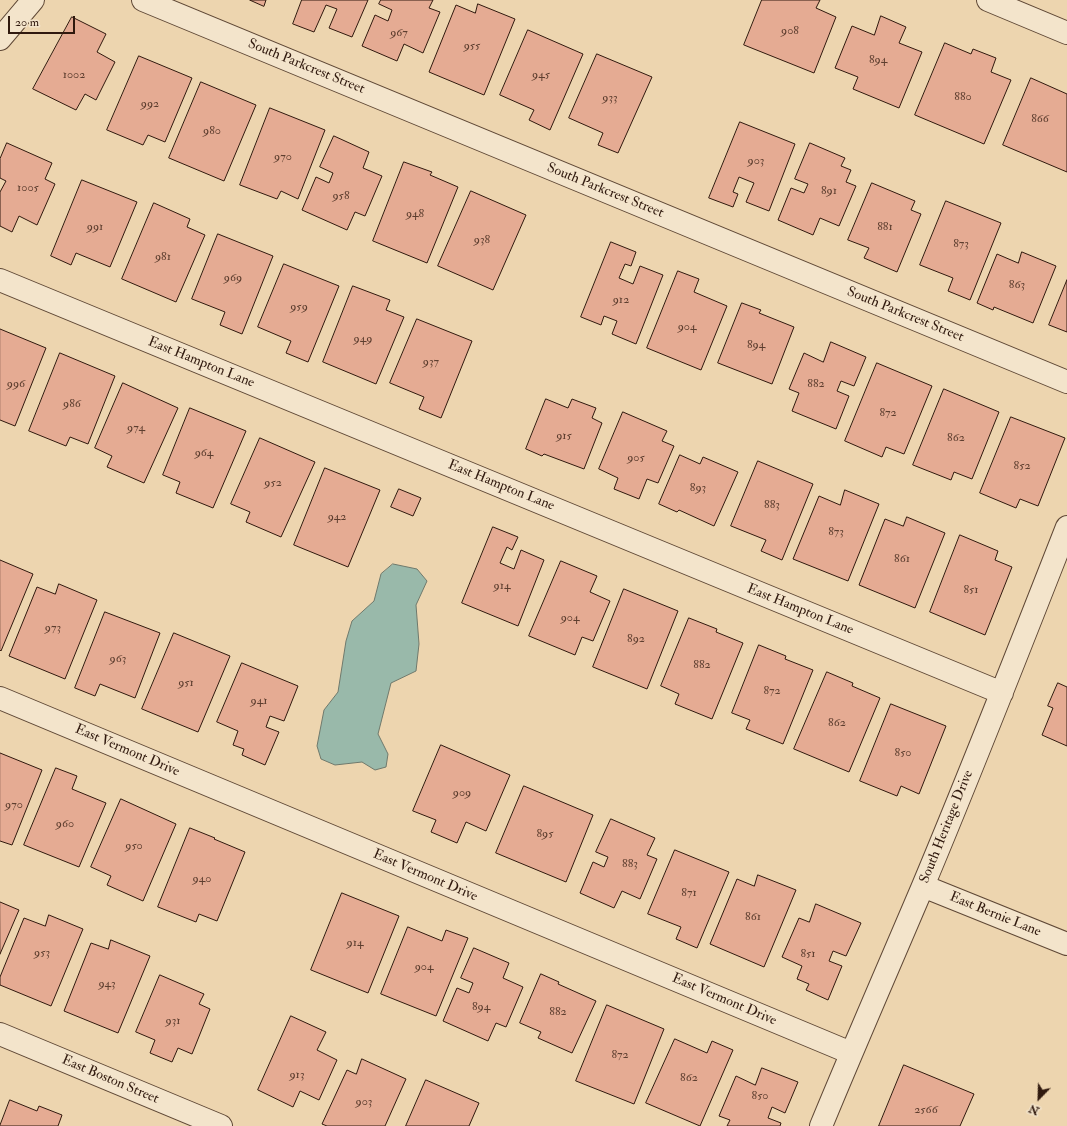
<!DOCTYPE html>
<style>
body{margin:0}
#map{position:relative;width:1067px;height:1126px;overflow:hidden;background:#edd5af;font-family:"IM FELL Double Pica",serif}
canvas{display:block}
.north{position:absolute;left:1019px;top:1078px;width:40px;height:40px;-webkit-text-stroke:3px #f3e4cb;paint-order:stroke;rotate:203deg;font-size:11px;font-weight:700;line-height:16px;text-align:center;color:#30190e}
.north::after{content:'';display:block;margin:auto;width:14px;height:18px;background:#30190e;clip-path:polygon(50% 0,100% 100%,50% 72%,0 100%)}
.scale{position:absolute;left:8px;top:16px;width:67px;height:18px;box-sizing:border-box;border:2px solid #30190e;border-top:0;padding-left:5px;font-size:12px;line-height:14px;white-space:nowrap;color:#30190e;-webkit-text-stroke:3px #f3e4cb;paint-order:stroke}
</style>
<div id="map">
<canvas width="1067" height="1126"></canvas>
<div class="north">N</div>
<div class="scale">20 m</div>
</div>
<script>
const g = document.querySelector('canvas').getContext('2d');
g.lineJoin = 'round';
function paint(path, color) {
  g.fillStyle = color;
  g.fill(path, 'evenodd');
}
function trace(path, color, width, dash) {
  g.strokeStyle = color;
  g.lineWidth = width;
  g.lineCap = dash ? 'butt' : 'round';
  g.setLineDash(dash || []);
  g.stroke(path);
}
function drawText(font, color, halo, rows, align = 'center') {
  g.font = font + ' "IM FELL Double Pica",serif';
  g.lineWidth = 3;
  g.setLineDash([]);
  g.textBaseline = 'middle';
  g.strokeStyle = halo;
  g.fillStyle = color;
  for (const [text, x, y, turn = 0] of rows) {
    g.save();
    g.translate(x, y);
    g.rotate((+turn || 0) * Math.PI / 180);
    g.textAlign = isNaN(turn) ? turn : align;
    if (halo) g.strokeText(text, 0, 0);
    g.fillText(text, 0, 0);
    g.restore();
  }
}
const water = new Path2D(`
 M393,564L417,569L427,581L416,605L419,644L416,671L391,683L378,734L388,754L386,767L375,770L362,762L335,765L321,759L317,746L324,710L338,692L346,641L352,621L374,601L381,574Z`);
const building = new Path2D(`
 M250,0H266L264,6Z
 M302,0H368L352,37L329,28L337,9L326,5L314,32L293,24Z
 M381,0H433L429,8L440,12L423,53L404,44L397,61L362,46L375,15L388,21L392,10L379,4Z
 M762,0H820L816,8L836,17L814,73L744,45Z
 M478,4L515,19L484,95L429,72L456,5L475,13Z
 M881,16L906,27L899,43L922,52L899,108L853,89L858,77L835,68L852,26L874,35Z
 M72,17L106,34L97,52L115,62L96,100L85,94L76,110L33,89Z
 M528,30L583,54L550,130L529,120L534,110L500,95Z
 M945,43L971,54L973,49L996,58L991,72L1011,80L984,144L915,115Z
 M597,54L652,77L618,153L598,145L603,133L569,118Z
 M139,56L192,78L165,142L148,135L143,145L107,130Z
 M1031,78L1067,94V172L1003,145Z
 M201,82L256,105L224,181L169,158Z
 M270,108L325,130L298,199L281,191L277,199L240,185Z
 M740,122L795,144L769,211L746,202L754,183L739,177L733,192L738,194L733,207L709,198Z
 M334,136L369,152L363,168L382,176L365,216L355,212L347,230L302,210L316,177L329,183L333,173L320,167Z
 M7,143L52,163L45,179L55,184L37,225L19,216L12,232L0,226V192L6,181L0,178V159Z
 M810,143L845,158L841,166L851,170L846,182L856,186L839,226L820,218L813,235L778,220L791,188L804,193L808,184L795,179Z
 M404,162L432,172L430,175L458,187L427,263L373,241Z
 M82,180L137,202L110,267L76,253L71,265L51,256Z
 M872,183L915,201L911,210L921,214L897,272L864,258L869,248L848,240Z
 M471,191L526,215L493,290L438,266Z
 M946,201L1001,223L970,300L948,291L953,278L920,265Z
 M154,203L190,219L187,227L205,235L176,302L122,279Z
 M218,234L273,256L242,334L220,325L225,312L192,299Z
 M611,242L636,252L631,266L625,264L619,278L633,284L640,266L663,275L636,344L612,334L617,321L604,316L601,325L581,317Z
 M1022,252L1056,266L1033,323L994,307L993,310L977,303L997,254L1018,263Z
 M284,264L339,286L308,362L286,353L291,341L258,327Z
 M678,271L699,279L694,292L727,306L701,370L647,348Z
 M1067,280V332L1049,325Z
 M353,286L390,300L386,310L404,317L376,384L323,362Z
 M742,303L761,310L759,313L794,327L772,384L718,363Z
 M417,319L472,341L441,418L419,409L424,397L390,383Z
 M0,329L46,348L15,426L0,420Z
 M831,342L866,357L854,386L841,381L837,391L849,396L836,429L792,411L799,393L789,389L804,353L823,362Z
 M60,353L115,376L88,444L70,437L66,446L29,431Z
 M877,363L932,386L904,454L886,447L882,457L845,441Z
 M123,383L178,408L144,483L107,467L112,456L95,448Z
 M944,389L999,412L972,479L954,472L951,480L913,465Z
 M546,399L568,408L572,399L596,408L592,418L602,423L584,469L544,454L542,456L526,449Z
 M190,408L246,431L213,508L176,493L180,482L163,475Z
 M623,412L667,431L662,441L674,446L658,483L647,479L639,499L614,489L618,478L599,469Z
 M1011,417L1065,438L1038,506L1020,499L1016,508L980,493Z
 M260,438L315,462L281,537L246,522L250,512L231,504Z
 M680,455L700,464L703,457L738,472L714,526L679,510L677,512L659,504Z
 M758,461L813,484L782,560L761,551L766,540L731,526Z
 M325,468L380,490L348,567L294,545Z
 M399,489L421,498L413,516L391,507Z
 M845,490L879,504L848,581L793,559L819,496L840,505Z
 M907,517L945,533L915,608L859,585L885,519L903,526Z
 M493,527L518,537L512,550L507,547L500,563L514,569L521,550L544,560L518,626L462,603Z
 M960,535L998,551L995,560L1012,567L985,635L930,612Z
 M0,560L33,574L1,651L0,650Z
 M561,561L597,576L590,592L610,601L593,641L582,637L575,655L529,636Z
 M59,584L97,600L65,679L9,656L37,587L55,594Z
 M624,589L678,611L647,689L593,667Z
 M105,612L160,633L135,698L100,684L95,696L75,688Z
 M689,618L717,629L716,632L743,643L712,719L675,704L679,694L661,686Z
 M174,633L230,656L198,732L142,709Z
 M759,645L786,656L785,659L813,670L783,744L746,729L750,720L732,713Z
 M242,663L298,686L284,721L270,716L266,727L279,732L265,765L242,755L244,749L233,745L238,731L217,722Z
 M827,672L853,683L852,686L880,698L849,772L794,749Z
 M1058,683L1067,687V746L1042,735L1053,708L1048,706Z
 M891,704L946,726L919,794L901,786L897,796L860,781Z
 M441,745L510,775L486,831L466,822L457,843L431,832L436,820L413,811Z
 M0,753L42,770L12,845L0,841Z
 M56,768L77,776L72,789L106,803L79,867L24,845Z
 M524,786L593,815L566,882L496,853Z
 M121,799L176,824L143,901L107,885L111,876L91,867Z
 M611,819L655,838L647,855L657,859L640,899L622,891L614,908L580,893L593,862L604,867L608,857L596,852Z
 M190,828L215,838L214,839L245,852L217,921L199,914L196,922L158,907Z
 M675,850L729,872L697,948L676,939L681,927L648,914Z
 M758,875L796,890L764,967L710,944L737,879L754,886Z
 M342,893L399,916L368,993L311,970Z
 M0,902L19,910L0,954Z
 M816,904L861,923L846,956L833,951L829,961L842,966L828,1000L806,990L809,984L797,979L802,966L782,957L799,918L809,922Z
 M49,915L83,929L51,1006L0,985V977L24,918L45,926Z
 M408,927L442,941L446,930L468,938L436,1016L381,994Z
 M111,940L150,956L118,1033L64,1011L91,943L108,949Z
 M474,948L509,963L503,978L523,987L506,1027L496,1023L488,1041L443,1021L457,988L469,993L473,983L461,978Z
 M541,974L559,982L558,984L596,1001L572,1053L538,1038L541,1032L520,1023Z
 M160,975L204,994L199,1004L210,1009L192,1054L178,1048L172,1062L150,1053L155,1040L136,1032Z
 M607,1005L664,1029L634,1104L576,1081Z
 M291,1016L326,1032L317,1050L337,1060L319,1100L300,1091L293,1107L258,1090Z
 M675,1039L707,1053L712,1041L733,1050L700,1126L646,1103Z
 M362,1059L406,1079L385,1126H327L322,1124L347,1070L356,1074Z
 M904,1065L974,1094L960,1126H879Z
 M762,1068L798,1082L785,1113L772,1107L768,1118L781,1123L780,1126H727L730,1120L719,1116L736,1076L755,1085Z
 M426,1080L479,1103L469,1126H406Z
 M10,1100L37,1111L39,1106L62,1115L58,1126H0Z`);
const minor = new Path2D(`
 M143,0L1067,382
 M988,0L1067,33
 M0,39L33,0
 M0,280L1002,693
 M0,698L851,1053
 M923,886L1067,944
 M0,1034L221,1126
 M821,1126C854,1046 889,966 923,886C973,767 1020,647 1067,527`);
const numberNames = [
 ["908",790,31],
 ["967",399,33],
 ["955",472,46],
 ["894",878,60],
 ["1002",74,75],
 ["945",541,75],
 ["880",963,97],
 ["933",610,98],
 ["992",150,104],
 ["866",1040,119],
 ["980",212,131],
 ["970",283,157],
 ["903",756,161],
 ["1005",28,188],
 ["891",829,191],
 ["958",341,196],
 ["948",415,214],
 ["991",95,227],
 ["881",885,227],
 ["938",482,240],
 ["873",961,244],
 ["981",163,257],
 ["969",233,278],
 ["863",1017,285],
 ["912",621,300],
 ["959",299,307],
 ["904",687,327],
 ["949",363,339],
 ["894",756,345],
 ["937",431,362],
 ["996",16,384],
 ["882",816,384],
 ["986",72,404],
 ["872",888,413],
 ["974",136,428],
 ["915",564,436],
 ["862",956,438],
 ["964",204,453],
 ["905",636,458],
 ["852",1022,466],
 ["952",273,483],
 ["893",698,488],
 ["883",772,505],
 ["942",337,517],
 ["873",836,532],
 ["861",902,559],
 ["914",502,586],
 ["851",971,590],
 ["904",570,618],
 ["973",53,628],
 ["892",636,639],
 ["963",118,659],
 ["882",702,665],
 ["951",186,683],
 ["872",772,691],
 ["941",259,701],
 ["862",837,723],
 ["850",903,753],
 ["909",462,793],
 ["970",14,805],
 ["960",65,824],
 ["895",545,834],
 ["950",134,846],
 ["883",630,864],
 ["940",202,879],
 ["871",689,893],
 ["861",753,917],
 ["914",355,943],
 ["953",42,953],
 ["851",808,954],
 ["904",424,967],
 ["943",107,984],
 ["894",481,1007],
 ["882",558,1012],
 ["931",173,1021],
 ["872",620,1055],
 ["913",297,1075],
 ["862",689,1078],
 ["850",760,1096],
 ["903",364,1102],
 ["2566",926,1110]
];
const streetNames = [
 ["South Parkcrest Street",306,67,22],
 ["South Parkcrest Street",605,191,22],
 ["South Parkcrest Street",905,315,22],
 ["East Hampton Lane",201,363,22],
 ["East Hampton Lane",501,486,22],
 ["East Hampton Lane",800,610,22],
 ["East Vermont Drive",127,751,23],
 ["South Heritage Drive",947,827,-68],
 ["East Vermont Drive",425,876,23],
 ["East Bernie Lane",995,915,22],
 ["East Vermont Drive",724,1000,23],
 ["East Boston Street",110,1080,23]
];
paint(water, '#99b9aa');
trace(water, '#6f796c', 1);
paint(building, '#e5ab93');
trace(building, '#30190e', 1);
trace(minor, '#5f4836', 24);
trace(minor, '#f3e4cb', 22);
drawText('12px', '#5d3e2f', null, numberNames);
drawText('14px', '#30190e', '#f3e4cb', streetNames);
</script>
